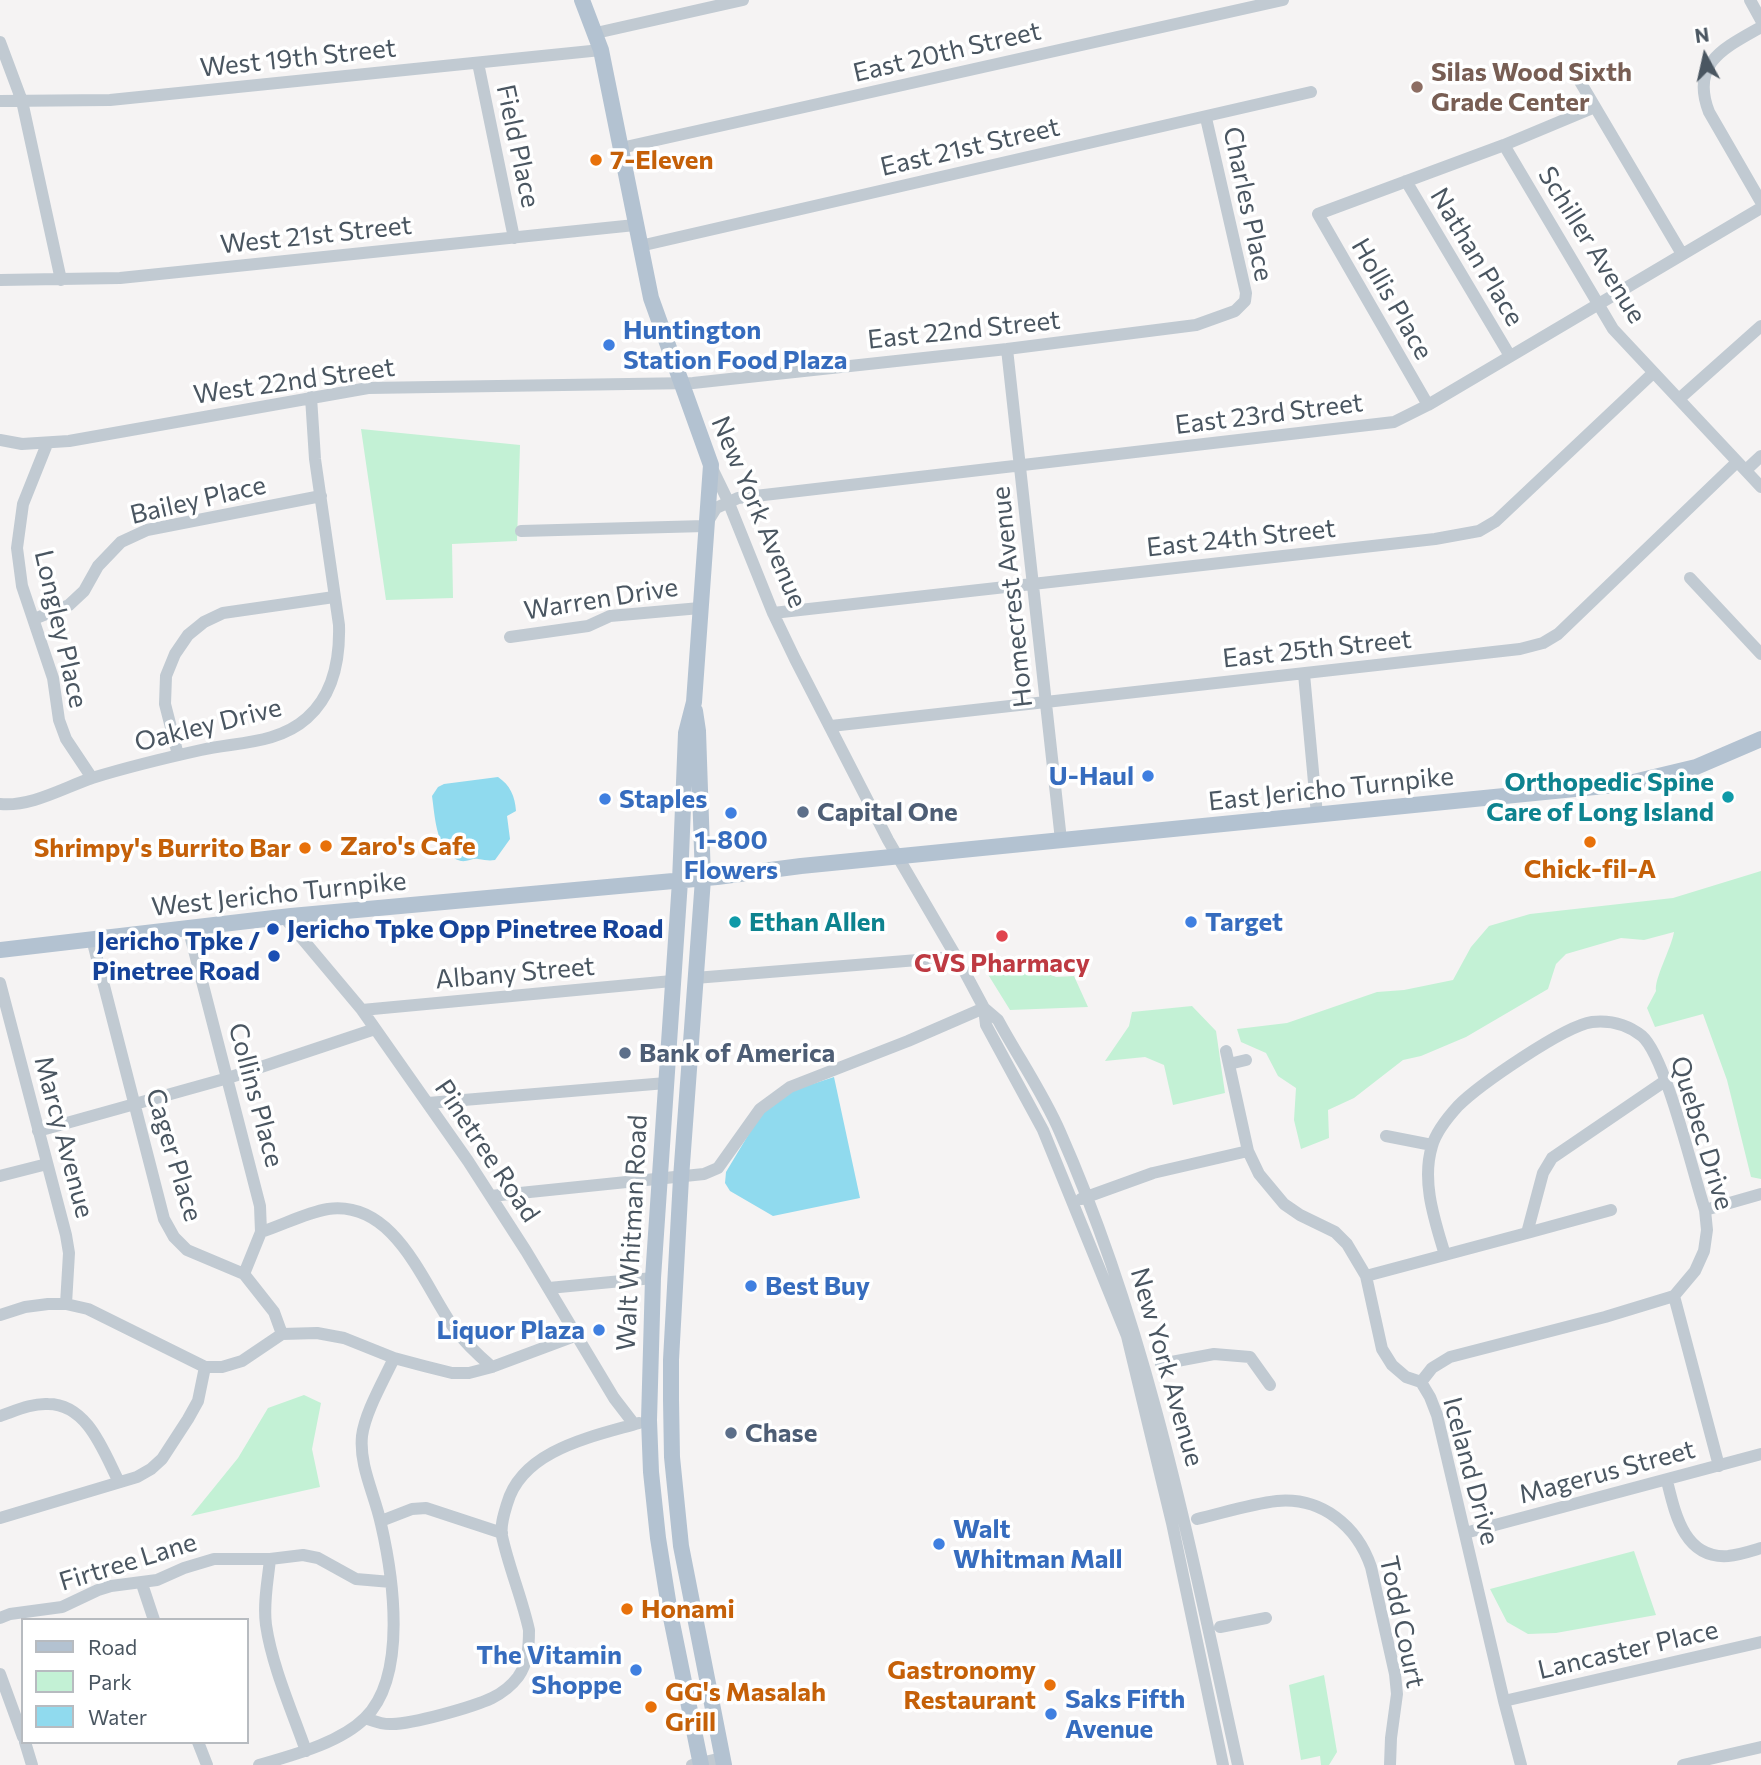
<!DOCTYPE html>
<style>
body{margin:0}
#map{position:relative;width:1761px;height:1765px;overflow:hidden;background:#f5f3f3;font-family:Commissioner,sans-serif}
canvas{display:block}
.legend{position:absolute;left:21px;top:1618px;width:228px;height:126px;box-sizing:border-box;background:#fff;border:2px solid #b7bbc0;margin:0;padding:9px 12px;list-style:none;font-size:21px;color:#4a5661}
.legend li{display:flex;align-items:center;gap:14px;height:35px}
.legend b{width:35px;border:2px solid #b7bbc0}
.north{position:absolute;left:1670px;top:21px;width:70px;height:70px;-webkit-text-stroke:5px #fff;paint-order:stroke;rotate:352deg;font-size:19px;font-weight:700;line-height:28px;text-align:center;color:#4a5661}
.north::after{content:'';display:block;margin:auto;width:24px;height:32px;background:#4a5661;clip-path:polygon(50% 0,100% 100%,50% 72%,0 100%)}
</style>
<div id="map">
<canvas width="1761" height="1765"></canvas>
<ul class="legend">
<li><b style="height:9px;background:#b3c2d1"></b>Road</li>
<li><b style="height:19px;background:#c3f1d5"></b>Park</li>
<li><b style="height:19px;background:#90daee"></b>Water</li>
</ul>
<div class="north">N</div>
</div>
<script>
const g = document.querySelector('canvas').getContext('2d');
g.lineJoin = 'round';
function paint(path, color) {
  g.fillStyle = color;
  g.fill(path, 'evenodd');
}
function trace(path, color, width, dash) {
  g.strokeStyle = color;
  g.lineWidth = width;
  g.lineCap = dash ? 'butt' : 'round';
  g.setLineDash(dash || []);
  g.stroke(path);
}
function drawText(font, color, halo, rows, align = 'center') {
  g.font = font + ' Commissioner,sans-serif';
  g.lineWidth = 7;
  g.setLineDash([]);
  g.textBaseline = 'middle';
  g.strokeStyle = halo;
  g.fillStyle = color;
  for (const [text, x, y, turn = 0] of rows) {
    g.save();
    g.translate(x, y);
    g.rotate((+turn || 0) * Math.PI / 180);
    g.textAlign = isNaN(turn) ? turn : align;
    if (halo) g.strokeText(text, 0, 0);
    g.fillText(text, 0, 0);
    g.restore();
  }
}
const green = new Path2D(`
 M361,429L520,445L517,541L452,544L453,598L386,600Z
 M1761,871V1179L1751,1177L1727,1080L1703,1014L1655,1027L1647,1008L1656,991C1654,979 1671,949 1674,932L1644,940L1621,938L1566,954L1556,964L1548,989L1466,1037L1421,1056L1403,1060L1354,1098L1328,1110L1329,1138L1301,1149L1294,1120L1296,1088L1278,1076L1266,1053L1241,1042L1237,1029L1287,1023L1377,992L1404,990L1453,980L1471,947L1489,926L1530,914L1673,898Z
 M1040,963L1043,971L1056,977L1074,976L1088,1007L1010,1010L984,968Z
 M1192,1006L1216,1031L1225,1093L1173,1105L1164,1065L1145,1057L1105,1061L1129,1026L1132,1012Z
 M304,1395L321,1403L312,1449L320,1487L191,1516L238,1458L268,1408Z
 M1634,1551L1656,1615L1556,1633L1528,1634L1507,1622L1490,1589Z
 M1324,1675L1337,1752L1329,1765H1321L1320,1756L1301,1760L1289,1685Z`);
const water = new Path2D(`
 M498,777C510,785 515,796 516,811L507,816L510,839L495,860C489,861 485,860 478,859C473,858 467,862 461,861C436,855 435,816 432,796L438,787L444,784Z
 M834,1077L860,1198L773,1216L730,1191L725,1183L726,1172L762,1112L791,1091Z`);
const minor = new Path2D(`
 M1750,0L1761,20
 M1761,27C1724,48 1690,63 1709,112L1761,202
 M596,33L743,0
 M0,42L22,101L61,280
 M478,63L514,238
 M1572,68L1682,254
 M0,101L110,100L601,50
 M1504,145L1613,329L1761,487
 M621,148L1283,0
 M1406,181L1510,356
 M640,246L1311,92
 M0,280L120,278L635,225
 M1007,349L1061,840
 M1679,399L1761,326
 M1428,405L1318,214L1504,145L1595,107
 M0,440L22,444L69,441L368,388L693,383L1007,349L1196,325L1235,311L1245,301L1246,293L1206,118
 M47,444L23,504L17,548L22,586L53,678L59,720L66,739L92,778
 M711,466L728,501L773,613L795,659L888,840L961,965L984,1008L986,1025L1043,1130L1127,1336L1172,1523L1223,1765
 M1746,470L1761,456
 M521,531L705,526L716,508L738,498L1394,422L1428,405L1761,208
 M1690,578L1761,654
 M773,613L1435,539L1479,531L1496,521L1653,373
 M34,619L69,605L84,591L98,566L121,542L147,530L321,496
 M510,637L588,626L610,616L700,608
 M1304,674L1317,815
 M831,726L1520,649L1543,643L1558,634L1737,462
 M178,755L165,704L166,676L175,654L188,635L204,622L223,613L334,597
 M0,804C31,807 63,788 92,778C128,767 165,758 201,750C237,742 278,744 307,718C334,694 340,659 339,625L315,459L311,397
 M284,917L362,1010L468,1161L526,1251L614,1398L634,1424
 M188,927L260,1206L261,1232L244,1274
 M92,939L164,1219L174,1237L187,1250L244,1274L274,1312L282,1334
 M695,978L955,957
 M0,983L66,1235L69,1253L66,1304
 M984,1008L998,1020C1018,1057 1043,1093 1060,1132C1149,1333 1191,1551 1238,1765
 M362,1010L672,981
 M1226,1051L1248,1151L1259,1174L1284,1204L1300,1215L1335,1232L1347,1244L1366,1276L1382,1349L1392,1365L1406,1377L1421,1382L1430,1397L1437,1415L1504,1701L1521,1765
 M1229,1064L1246,1060
 M428,1103L666,1083
 M38,1131L228,1078L375,1029
 M1386,1136L1432,1145
 M0,1176L47,1164
 M491,1196L704,1174L718,1168L760,1109L790,1087L908,1041L984,1008
 M1081,1199L1153,1173L1248,1151
 M1705,1210L1761,1194
 M261,1232C283,1225 305,1213 328,1209C395,1200 423,1284 454,1328C465,1343 478,1355 492,1367
 M1527,1233L1611,1210
 M1366,1276L1527,1233L1543,1173L1552,1158L1665,1081
 M549,1288L653,1278
 M1674,1296L1719,1466
 M0,1315L25,1307L48,1304H66L88,1309L205,1367H222L242,1361L282,1334L317,1333L344,1338L394,1358L424,1366L452,1373H469L492,1367L575,1336
 M1161,1364L1214,1354L1250,1357L1270,1385
 M1421,1382L1432,1368L1450,1357L1605,1317L1674,1296L1695,1271L1704,1251L1707,1230L1705,1210C1693,1174 1666,1057 1642,1036C1628,1025 1610,1020 1592,1022C1564,1026 1479,1085 1458,1106C1448,1117 1436,1132 1432,1146C1421,1182 1435,1221 1445,1255
 M0,1416C15,1411 32,1403 48,1404C88,1404 104,1453 119,1482
 M1667,1481C1675,1513 1684,1559 1728,1556C1739,1555 1751,1551 1761,1548
 M0,1518L137,1477L151,1469L162,1459L188,1419L198,1401L205,1367
 M1197,1519C1223,1513 1250,1504 1277,1501C1322,1497 1357,1526 1371,1567L1395,1674L1397,1694L1391,1738L1390,1765
 M381,1521L412,1509L426,1508L502,1533
 M1465,1533L1761,1454
 M270,1559C268,1580 263,1603 266,1625C272,1666 292,1711 306,1751
 M142,1584L154,1620
 M0,1618L10,1614L62,1607L98,1590L111,1586L157,1580L184,1568L214,1559H270L303,1555L318,1558L356,1579L391,1582
 M1220,1627L1266,1618
 M0,1674L23,1737
 M1504,1701L1761,1642
 M365,1718C374,1721 383,1725 392,1724C413,1724 473,1707 492,1698C502,1693 512,1685 518,1677C528,1663 529,1647 529,1630C522,1598 509,1568 502,1536C500,1526 504,1514 507,1504C522,1450 591,1437 639,1423
 M25,1742L32,1765
 M198,1742L207,1765
 M259,1765C293,1755 340,1743 365,1718C408,1676 393,1576 381,1524C375,1495 359,1466 362,1436C365,1412 384,1380 394,1358
 M692,1765L722,1758
 M1683,1765L1761,1747`);
const major = new Path2D(`
 M582,0L601,50L651,298L711,465L694,702L686,733L680,881L653,1278L649,1420L651,1472L658,1538L670,1613L701,1765
 M695,711L698,731L703,879L681,1178L671,1360V1400L672,1457L681,1546L724,1765
 M0,950L291,916L717,877L801,866L1625,784L1696,767L1761,739`);
const markers = [
 [1417,87,7,"#8d6e63"],
 [596,160,7,"#e8710a"],
 [609,345,7,"#3f7fe0"],
 [1148,776,7,"#3f7fe0"],
 [1728,797,7,"#0f9aa8"],
 [605,799,7,"#3f7fe0"],
 [803,812,7,"#5c6f8a"],
 [731,813,7,"#3f7fe0"],
 [1590,842,7,"#e8710a"],
 [326,846,7,"#e8710a"],
 [305,848,7,"#e8710a"],
 [735,922,7,"#0f9aa8"],
 [1191,922,7,"#3f7fe0"],
 [273,929,7,"#1a4fb4"],
 [1002,936,7,"#e0444e"],
 [274,956,7,"#1a4fb4"],
 [625,1053,7,"#5c6f8a"],
 [751,1286,7,"#3f7fe0"],
 [599,1330,7,"#3f7fe0"],
 [731,1433,7,"#5c6f8a"],
 [939,1544,7,"#3f7fe0"],
 [627,1609,7,"#e8710a"],
 [636,1670,7,"#3f7fe0"],
 [1050,1685,7,"#e8710a"],
 [651,1707,7,"#e8710a"],
 [1051,1714,7,"#3f7fe0"]
];
const streetNames = [
 ["East 20th Street",947,52,-13],
 ["West 19th Street",298,58,-6],
 ["Field Place",518,146,78],
 ["East 21st Street",970,147,-13],
 ["Charles Place",1248,204,78],
 ["West 21st Street",316,235,-6],
 ["Schiller Avenue",1592,245,58],
 ["Nathan Place",1477,257,59],
 ["Hollis Place",1392,299,60],
 ["East 22nd Street",964,330,-6],
 ["West 22nd Street",294,381,-8],
 ["East 23rd Street",1269,414,-7],
 ["Bailey Place",198,500,-13],
 ["New York Avenue",759,512,67],
 ["East 24th Street",1241,538,-6],
 ["Homecrest Avenue",1012,597,-96],
 ["Warren Drive",601,599,-9],
 ["Longley Place",61,629,77],
 ["East 25th Street",1317,649,-6],
 ["Oakley Drive",208,725,-14],
 ["East Jericho Turnpike",1331,789,-6],
 ["West Jericho Turnpike",279,894,-6],
 ["Albany Street",515,973,-5],
 ["Collins Place",256,1095,75],
 ["Quebec Drive",1702,1133,73],
 ["Marcy Avenue",64,1137,75],
 ["Pinetree Road",487,1151,56],
 ["Cager Place",174,1155,73],
 ["Walt Whitman Road",632,1233,-87],
 ["New York Avenue",1167,1367,74],
 ["Iceland Drive",1471,1471,75],
 ["Magerus Street",1607,1472,-15],
 ["Firtree Lane",128,1562,-17],
 ["Todd Court",1402,1622,78],
 ["Lancaster Place",1628,1650,-13]
];
const educationNames = [
 ["Silas Wood Sixth",1431,72],
 ["Grade Center",1431,102]
];
const foodNames = [
 ["7-Eleven",610,160],
 ["Zaro's Cafe",340,846],
 ["Shrimpy's Burrito Bar",291,848,"right"],
 ["Chick-fil-A",1590,869,"center"],
 ["Honami",641,1609],
 ["Gastronomy",1036,1670,"right"],
 ["Restaurant",1036,1700,"right"],
 ["GG's Masalah",665,1692],
 ["Grill",665,1722]
];
const shopNames = [
 ["Huntington",623,330],
 ["Station Food Plaza",623,360],
 ["U-Haul",1134,776,"right"],
 ["Staples",619,799],
 ["1-800",731,840,"center"],
 ["Flowers",731,870,"center"],
 ["Target",1205,922],
 ["Best Buy",765,1286],
 ["Liquor Plaza",585,1330,"right"],
 ["Walt",953,1529],
 ["Whitman Mall",953,1559],
 ["The Vitamin",622,1655,"right"],
 ["Shoppe",622,1685,"right"],
 ["Saks Fifth",1065,1699],
 ["Avenue",1065,1729]
];
const cultureNames = [
 ["Orthopedic Spine",1714,782],
 ["Care of Long Island",1714,812],
 ["Ethan Allen",749,922,"left"]
];
const serviceNames = [
 ["Capital One",817,812],
 ["Bank of America",639,1053],
 ["Chase",745,1433]
];
const transitNames = [
 ["Jericho Tpke Opp Pinetree Road",287,929],
 ["Jericho Tpke /",260,941,"right"],
 ["Pinetree Road",260,971,"right"]
];
const healthNames = [
 ["CVS Pharmacy",1002,963]
];
paint(green, '#c3f1d5');
paint(water, '#90daee');
trace(minor, '#c1cad2', 12);
trace(major, '#b3c2d1', 16);
for (const [x, y, r, color] of markers) {
  const dot = new Path2D();
  dot.arc(x, y, r, 0, 2 * Math.PI);
  g.fillStyle = color;
  g.fill(dot);
  trace(dot, '#fff', 2.5);
}
drawText('26px', '#4a5661', '#fff', streetNames);
drawText('bold 26px', '#785e54', '#fff', educationNames, 'left');
drawText('bold 26px', '#c56008', '#fff', foodNames, 'left');
drawText('bold 26px', '#366cbe', '#fff', shopNames, 'left');
drawText('bold 26px', '#0d838f', '#fff', cultureNames, 'right');
drawText('bold 26px', '#4e5e75', '#fff', serviceNames, 'left');
drawText('bold 26px', '#164399', '#fff', transitNames, 'left');
drawText('bold 26px', '#be3a42', '#fff', healthNames);
</script>
